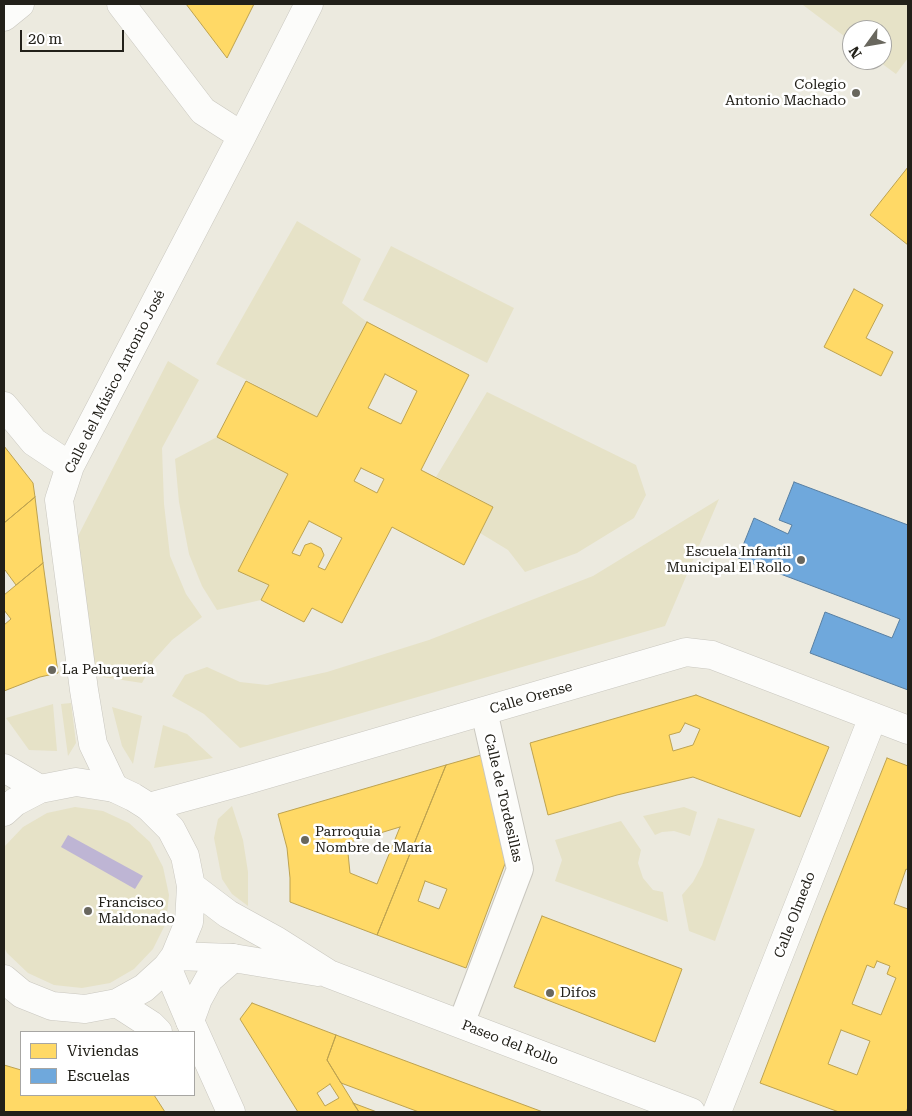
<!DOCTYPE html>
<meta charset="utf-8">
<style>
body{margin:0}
#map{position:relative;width:912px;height:1116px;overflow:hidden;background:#eceadf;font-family:"Roboto Serif",serif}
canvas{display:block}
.frame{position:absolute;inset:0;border:5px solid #222019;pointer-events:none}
.legend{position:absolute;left:20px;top:1031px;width:175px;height:65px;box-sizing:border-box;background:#fff;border:1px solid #a7a6a3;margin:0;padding:6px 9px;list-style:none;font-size:15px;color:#222019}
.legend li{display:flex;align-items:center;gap:10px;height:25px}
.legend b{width:25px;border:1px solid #a7a6a3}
.north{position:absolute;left:842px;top:20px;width:50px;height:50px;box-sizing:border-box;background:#fff;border:1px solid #a7a6a3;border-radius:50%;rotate:238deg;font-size:14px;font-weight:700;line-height:20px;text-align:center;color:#222019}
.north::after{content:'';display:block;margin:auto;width:18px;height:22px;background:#69675e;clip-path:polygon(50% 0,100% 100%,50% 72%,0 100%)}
.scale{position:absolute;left:20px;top:30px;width:104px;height:22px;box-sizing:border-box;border:2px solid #222019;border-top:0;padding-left:6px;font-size:15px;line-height:18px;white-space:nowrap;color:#222019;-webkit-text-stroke:4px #fff;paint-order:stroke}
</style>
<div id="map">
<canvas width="912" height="1116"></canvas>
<div class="frame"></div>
<ul class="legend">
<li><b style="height:14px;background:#ffd966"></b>Viviendas</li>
<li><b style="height:14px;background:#6fa8dc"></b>Escuelas</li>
</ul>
<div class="north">N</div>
<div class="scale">20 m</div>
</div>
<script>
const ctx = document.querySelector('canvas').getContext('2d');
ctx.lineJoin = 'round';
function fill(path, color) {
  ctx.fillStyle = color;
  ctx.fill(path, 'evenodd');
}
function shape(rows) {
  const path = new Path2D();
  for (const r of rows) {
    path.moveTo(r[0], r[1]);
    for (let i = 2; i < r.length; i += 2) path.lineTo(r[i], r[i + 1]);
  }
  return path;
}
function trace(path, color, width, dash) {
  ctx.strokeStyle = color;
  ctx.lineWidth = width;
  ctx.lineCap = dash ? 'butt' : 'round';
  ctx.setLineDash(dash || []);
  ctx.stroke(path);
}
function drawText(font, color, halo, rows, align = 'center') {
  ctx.font = font + ' "Roboto Serif",serif';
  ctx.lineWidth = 5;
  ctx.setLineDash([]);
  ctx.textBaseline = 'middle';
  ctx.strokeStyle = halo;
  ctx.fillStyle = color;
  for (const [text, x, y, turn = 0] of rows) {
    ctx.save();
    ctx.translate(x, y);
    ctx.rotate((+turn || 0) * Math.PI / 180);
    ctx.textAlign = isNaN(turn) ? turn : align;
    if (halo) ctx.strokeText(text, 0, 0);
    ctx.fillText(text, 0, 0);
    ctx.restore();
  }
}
const green = shape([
 [804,4,908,4,908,58,896,74,877,60,882,60,882,30,852,30,852,42,803,5],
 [297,221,361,259,342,303,367,322,317,417,216,364],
 [391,246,514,308,487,363,363,300],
 [168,361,199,380,162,448,164,504,170,556,186,594,202,617,172,640,154,660,142,683,96,676,78,536],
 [487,392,636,465,646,495,634,518,577,553,525,572,508,550,480,533,493,507,436,477],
 [217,437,288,474,238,570,269,585,261,600,217,610,202,586,189,554,179,502,175,459],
 [719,499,665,626,240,748,204,714,172,696,185,675,207,667,240,682,267,685,327,672,429,640,593,576],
 [71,703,76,743,68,756,61,704],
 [53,704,57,751,29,750,6,718],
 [112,707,142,716,133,764,122,746],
 [163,725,187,734,213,758,154,768],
 [232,806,243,840,248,872,248,906,232,894,222,879,214,838,218,819],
 [75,807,103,811,129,823,150,842,163,867,169,895,166,923,153,949,134,969,110,983,82,988,54,985,28,973,7,953,4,947,4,847,23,827,47,813],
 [684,807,697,812,690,836,674,831,662,832,655,835,643,816],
 [718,818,755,829,715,941,689,931,682,895,693,882,702,865],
 [621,821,641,850,638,863,643,878,653,890,663,892,668,922,555,881,562,860,555,840]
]);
const water = shape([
 [68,835,143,876,135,889,61,847]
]);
const homes = shape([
 [186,4,254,4,227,58,186,4],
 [908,167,908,245,870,215,908,167],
 [854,289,883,305,866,338,893,352,881,376,824,347,854,289],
 [367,322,469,375,421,470,493,507,464,565,392,527,342,623,312,608,304,622,261,600,269,585,238,571,288,474,217,437,246,381,317,417,367,322],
 [385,374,417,391,401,424,368,408,385,374],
 [361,468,384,479,377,493,354,481,361,468],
 [309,521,342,538,325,570,318,567,324,555,321,548,311,543,305,545,300,556,292,553,309,521],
 [4,446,33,483,35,497,4,523,4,446],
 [35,497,43,563,16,585,5,570,4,571,4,523,35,497],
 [43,563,58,673,40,677,4,691,4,625,11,619,4,610,4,595,43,563],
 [696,695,829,747,800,817,693,777,617,795,548,815,530,743,696,695],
 [685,723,700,729,693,745,673,751,669,735,680,732,685,723],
 [481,755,509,853,466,968,377,935,446,765,481,755],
 [425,881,447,889,439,909,418,901,425,881],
 [887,758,908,766,908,870,906,869,894,904,908,909,908,1107,906,1112,839,1112,760,1083,823,918,887,758],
 [877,961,890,966,887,974,896,978,881,1015,852,1004,867,965,874,968,877,961],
 [841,1030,870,1041,857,1075,828,1064,841,1030],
 [446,765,377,935,290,902,290,878,287,848,278,814,446,765],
 [400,827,377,884,350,873,347,843,400,827],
 [542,916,682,969,655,1042,514,987,542,916],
 [252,1003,336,1035,327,1060,359,1112,298,1112,240,1019,252,1003],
 [330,1084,339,1098,325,1106,317,1093,330,1084],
 [336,1035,446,1076,543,1112,419,1112,341,1083,327,1060,336,1035],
 [4,1065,21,1070,21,1095,154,1095,165,1112,4,1112,4,1065],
 [353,1103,377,1112,359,1112,353,1103]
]);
const schools = shape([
 [794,482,908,525,908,690,810,653,825,612,892,638,900,619,738,558,754,518,788,534,792,525,779,520,794,482]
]);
const pedestrian = shape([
 [461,1024,520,869,484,711]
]);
const minor = shape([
 [121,4,203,111,242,136],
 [4,17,20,4],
 [4,406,34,442,70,466],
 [114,788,93,744,84,690,59,500,70,466,242,136,309,4],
 [149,807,244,781,686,652,712,655,908,730],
 [190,1021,198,999,209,979,233,958],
 [717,1112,873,717]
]);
const primary = shape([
 [4,768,40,789],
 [4,812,15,802,40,789,76,782,114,788,133,797,149,807,171,829,185,856,191,886,189,922,175,956,167,967,144,988,117,1003,85,1009,52,1006,22,994,4,979],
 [191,886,228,914,277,941,329,974,691,1112],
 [175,956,233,958,318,972],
 [167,967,190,1021,231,1112],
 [117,1003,151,1025,158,1032]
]);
const markers = [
 [856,93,5,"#69675e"],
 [801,560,5,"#69675e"],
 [52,670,5,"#69675e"],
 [305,840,5,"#69675e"],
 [88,911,5,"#69675e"],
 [550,993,5,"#69675e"]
];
const poiNames = [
 ["Colegio",846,85,"right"],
 ["Antonio Machado",846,101,"right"],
 ["Escuela Infantil",791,552,"right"],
 ["Municipal El Rollo",791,568,"right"],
 ["La Peluquería",62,670],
 ["Parroquia",315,832],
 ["Nombre de María",315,848],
 ["Francisco",98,903],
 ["Maldonado",98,919],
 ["Difos",560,993]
];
const streetNames = [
 ["Calle del Músico Antonio José",115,382,-63],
 ["Calle Orense",531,698,-16],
 ["Calle de Tordesillas",503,798,77],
 ["Calle Olmedo",795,915,-69],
 ["Paseo del Rollo",510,1043,21]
];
fill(green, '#e6e2c7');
fill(water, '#beb5d4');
fill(homes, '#ffd966');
trace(homes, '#bda24f', 1);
fill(schools, '#6fa8dc');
trace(schools, '#587fa2', 1);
trace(pedestrian, '#c9c7bf', 28);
trace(minor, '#c9c7bf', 29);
trace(primary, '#c9c7bf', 29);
trace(pedestrian, '#fcfcfa', 26);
trace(minor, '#fcfcfa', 28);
trace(primary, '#fcfcfa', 28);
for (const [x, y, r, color] of markers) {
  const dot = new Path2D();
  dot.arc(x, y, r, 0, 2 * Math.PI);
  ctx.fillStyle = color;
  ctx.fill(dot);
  trace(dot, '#fff', 2);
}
drawText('14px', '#222019', '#fff', poiNames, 'left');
drawText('14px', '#222019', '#fff', streetNames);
</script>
